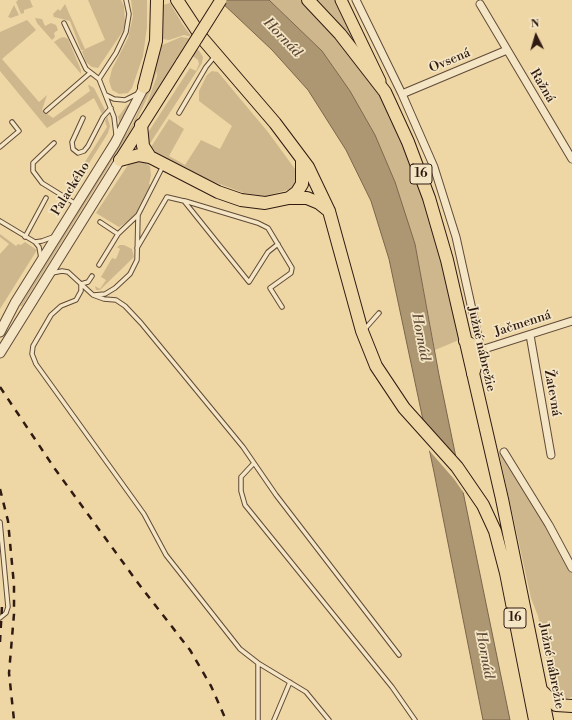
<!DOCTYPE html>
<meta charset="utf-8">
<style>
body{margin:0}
#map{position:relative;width:572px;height:720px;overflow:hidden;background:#eed7a5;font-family:"Libre Bodoni",serif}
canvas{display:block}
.north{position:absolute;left:516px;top:16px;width:40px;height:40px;-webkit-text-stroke:3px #f4e5c4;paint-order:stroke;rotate:355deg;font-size:11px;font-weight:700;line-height:16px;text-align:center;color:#301b13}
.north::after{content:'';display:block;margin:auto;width:14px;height:18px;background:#301b13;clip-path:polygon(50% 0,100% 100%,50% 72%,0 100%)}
</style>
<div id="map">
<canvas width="572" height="720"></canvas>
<div class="north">N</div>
</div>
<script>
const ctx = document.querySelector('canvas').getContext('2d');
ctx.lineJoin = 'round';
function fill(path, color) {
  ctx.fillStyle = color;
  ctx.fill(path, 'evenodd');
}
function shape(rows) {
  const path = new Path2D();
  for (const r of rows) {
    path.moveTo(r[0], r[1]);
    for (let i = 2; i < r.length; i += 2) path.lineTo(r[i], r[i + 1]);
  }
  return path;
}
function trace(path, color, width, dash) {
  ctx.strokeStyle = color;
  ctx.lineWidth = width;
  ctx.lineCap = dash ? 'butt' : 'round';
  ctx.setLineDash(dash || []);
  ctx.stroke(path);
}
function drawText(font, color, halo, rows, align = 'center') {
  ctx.font = font + ' "Libre Bodoni",serif';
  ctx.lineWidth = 3.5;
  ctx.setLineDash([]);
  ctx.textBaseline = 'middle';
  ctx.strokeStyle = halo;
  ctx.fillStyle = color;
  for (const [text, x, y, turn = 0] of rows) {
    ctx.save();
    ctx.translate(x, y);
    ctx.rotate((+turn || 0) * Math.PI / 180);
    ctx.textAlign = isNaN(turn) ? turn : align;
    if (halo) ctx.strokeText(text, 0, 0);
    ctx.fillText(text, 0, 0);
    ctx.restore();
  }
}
const green = shape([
 [18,0,30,0,33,7,24,10,24,13,21,14,16,2],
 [88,0,121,0,124,6,125,23,123,31,98,68,92,67,86,62,82,51,85,50,81,50,70,21,54,17,53,14,58,9,60,11,65,4,85,49,105,40],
 [131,0,147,0,147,27,143,56,132,88,128,93,119,94,112,90,109,81,112,69,128,38,133,16],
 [269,0,303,0,327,24,376,89,389,113,418,180,438,246,459,340,435,350,415,244,395,182,375,135,350,91,322,51],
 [314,0,336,0,359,50],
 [170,3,183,25,192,37,184,35,169,40,162,39,163,5],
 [14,5,19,15,11,18,8,17],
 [35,18,42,19,45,26,51,23,56,25,58,30,54,33,55,37,52,40,37,23],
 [27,20,36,30,2,59,39,102,47,95,42,110,53,118,90,91,88,85,89,85,94,88,105,110,102,114,94,98,47,128,0,71,0,32],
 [64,37,68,39,81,70,81,74,54,42,60,38],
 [181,37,188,38,200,52,203,57,202,63,149,145,147,135,149,131,190,68,196,71,199,64,198,60,183,49,143,114,157,76,157,71,150,92,134,125,22,306,20,306,133,123,151,83,160,46],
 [212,71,218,72,232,89,268,132,295,169,297,182,291,189,266,196,244,193,214,182,153,151,151,147,169,119,184,129,169,156,185,165,201,140,220,149,232,126,199,101,199,91,207,75],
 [131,104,120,125,118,117,127,105],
 [107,116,110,126,108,133,86,168,83,165,107,127,105,121],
 [135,160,145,162,150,166,151,175,149,184,153,186,138,215,119,227,96,213,128,165],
 [0,234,16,246,18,244,21,245,25,242,37,250,0,309,0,254,9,244,0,237],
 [124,245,132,249,134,257,100,290,96,290,95,286,100,289,106,280,101,277,112,258,116,259,120,249,117,247,120,245],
 [504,452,572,568,572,697,562,700,557,701,551,686,538,616,531,598,499,453]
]);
const water = shape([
 [219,0,269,0,322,51,350,91,375,135,395,182,415,244,439,375,510,720,483,720,434,472,389,259,371,201,346,150,308,90,272,50,219,0]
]);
const pier = shape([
 [420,417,460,461,468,499,454,479,427,448]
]);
const service = shape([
 [64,23,86,69,99,79,114,117,116,134],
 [99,79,116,53,126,32,129,14,126,0],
 [106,95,114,99,125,100,137,94],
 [46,111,90,73],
 [179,113,206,67,215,56],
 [83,118,72,142,73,149,78,153,84,151,88,146,103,117,111,108],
 [54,143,33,163,33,171,42,183,76,204],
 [0,147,19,131,12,122],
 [185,201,258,223,268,228,292,268,291,273,270,288,282,307],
 [0,221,35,242,39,247,41,258],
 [100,222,118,234],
 [25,237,46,198],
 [35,242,42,241,53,237],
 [137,248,167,197,184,201,249,282,268,252,278,244],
 [99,265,118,234,138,215,163,166],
 [52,273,62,271,68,272,93,295,104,299,116,300,125,306,141,323,243,447,276,495,399,655],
 [81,284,81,291,76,300,61,306,51,315,33,346,32,354,36,364,144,514,166,555,240,649,258,663,306,692,329,720],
 [81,284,88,282,92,276],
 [94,295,105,294,115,288,130,274,137,260,138,215],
 [364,330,379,313],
 [254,463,241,477,241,491,245,505,392,687,415,720],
 [0,522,8,607,6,613,0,618],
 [258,720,258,663],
 [274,720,290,682]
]);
const minor = shape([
 [356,0,402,94,434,167,456,237,481,350,572,321],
 [480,4,572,159],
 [402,94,507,50],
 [530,335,551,455],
 [504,452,549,525,572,568]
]);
const tertiary = shape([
 [0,332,15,303,115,143,144,87],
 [0,353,120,160]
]);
const primary = shape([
 [341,0,380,81],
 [120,160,182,62]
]);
const trunk = shape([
 [177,0,202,38,275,123,308,167,329,211,362,331,376,366,404,408,457,467,483,505,495,531,506,573,535,720],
 [308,0,340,34,385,92,408,142,429,198,447,260,502,499,547,720],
 [144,87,156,41,157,0],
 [141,125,143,146,150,157],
 [120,160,139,155,150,157,218,192,241,200,265,203,289,198,307,198,319,203,329,211],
 [289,198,297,192,302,184,302,161],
 [465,341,481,350,478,357,473,374],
 [542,691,556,705,572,706]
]);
const rail = shape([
 [0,387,55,469,138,583,190,650,211,686,226,720],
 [0,489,8,521,14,585,14,614,9,673,14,720],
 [0,642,2,606]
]);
const primaryBridge = shape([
 [182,62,221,0]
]);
const shields = [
 [421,174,22],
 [515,618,22]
];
const shieldNames = [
 ["16",421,174],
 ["16",515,618]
];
const streetNames = [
 ["Ovsená",450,61,-23],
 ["Ražná",542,86,59],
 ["Palackého",71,189,-58],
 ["Jačmenná",523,324,-18],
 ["Južné nábrežie",481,349,77],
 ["Žatevná",552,393,80],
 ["Južné nábrežie",551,666,79]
];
const waterNames = [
 ["Hornád",282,38,46],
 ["Hornád",420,337,79],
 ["Hornád",484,655,79]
];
fill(green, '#ceb78c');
fill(water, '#ad9773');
trace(water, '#7b654d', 1);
fill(pier, '#eed7a5');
trace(service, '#604a38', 5.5);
trace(minor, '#604a38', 9);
trace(tertiary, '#604a38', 11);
trace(primary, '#301b13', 13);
trace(trunk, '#301b13', 14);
trace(service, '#f4e5c4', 3.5);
trace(minor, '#f4e5c4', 7);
trace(tertiary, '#f4e5c4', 9);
trace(primary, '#eed7a5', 11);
trace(trunk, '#eed7a5', 12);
trace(rail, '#301b13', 2.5, [7, 7]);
trace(primaryBridge, '#301b13', 13, []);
trace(primaryBridge, '#eed7a5', 11);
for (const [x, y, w] of shields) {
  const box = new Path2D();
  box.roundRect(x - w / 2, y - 10, w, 20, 3);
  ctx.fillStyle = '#f4e5c4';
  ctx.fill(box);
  trace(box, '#301b13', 1);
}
drawText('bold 12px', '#301b13', null, shieldNames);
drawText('13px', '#301b13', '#f4e5c4', streetNames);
drawText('italic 14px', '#5c4635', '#f4e5c4', waterNames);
</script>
